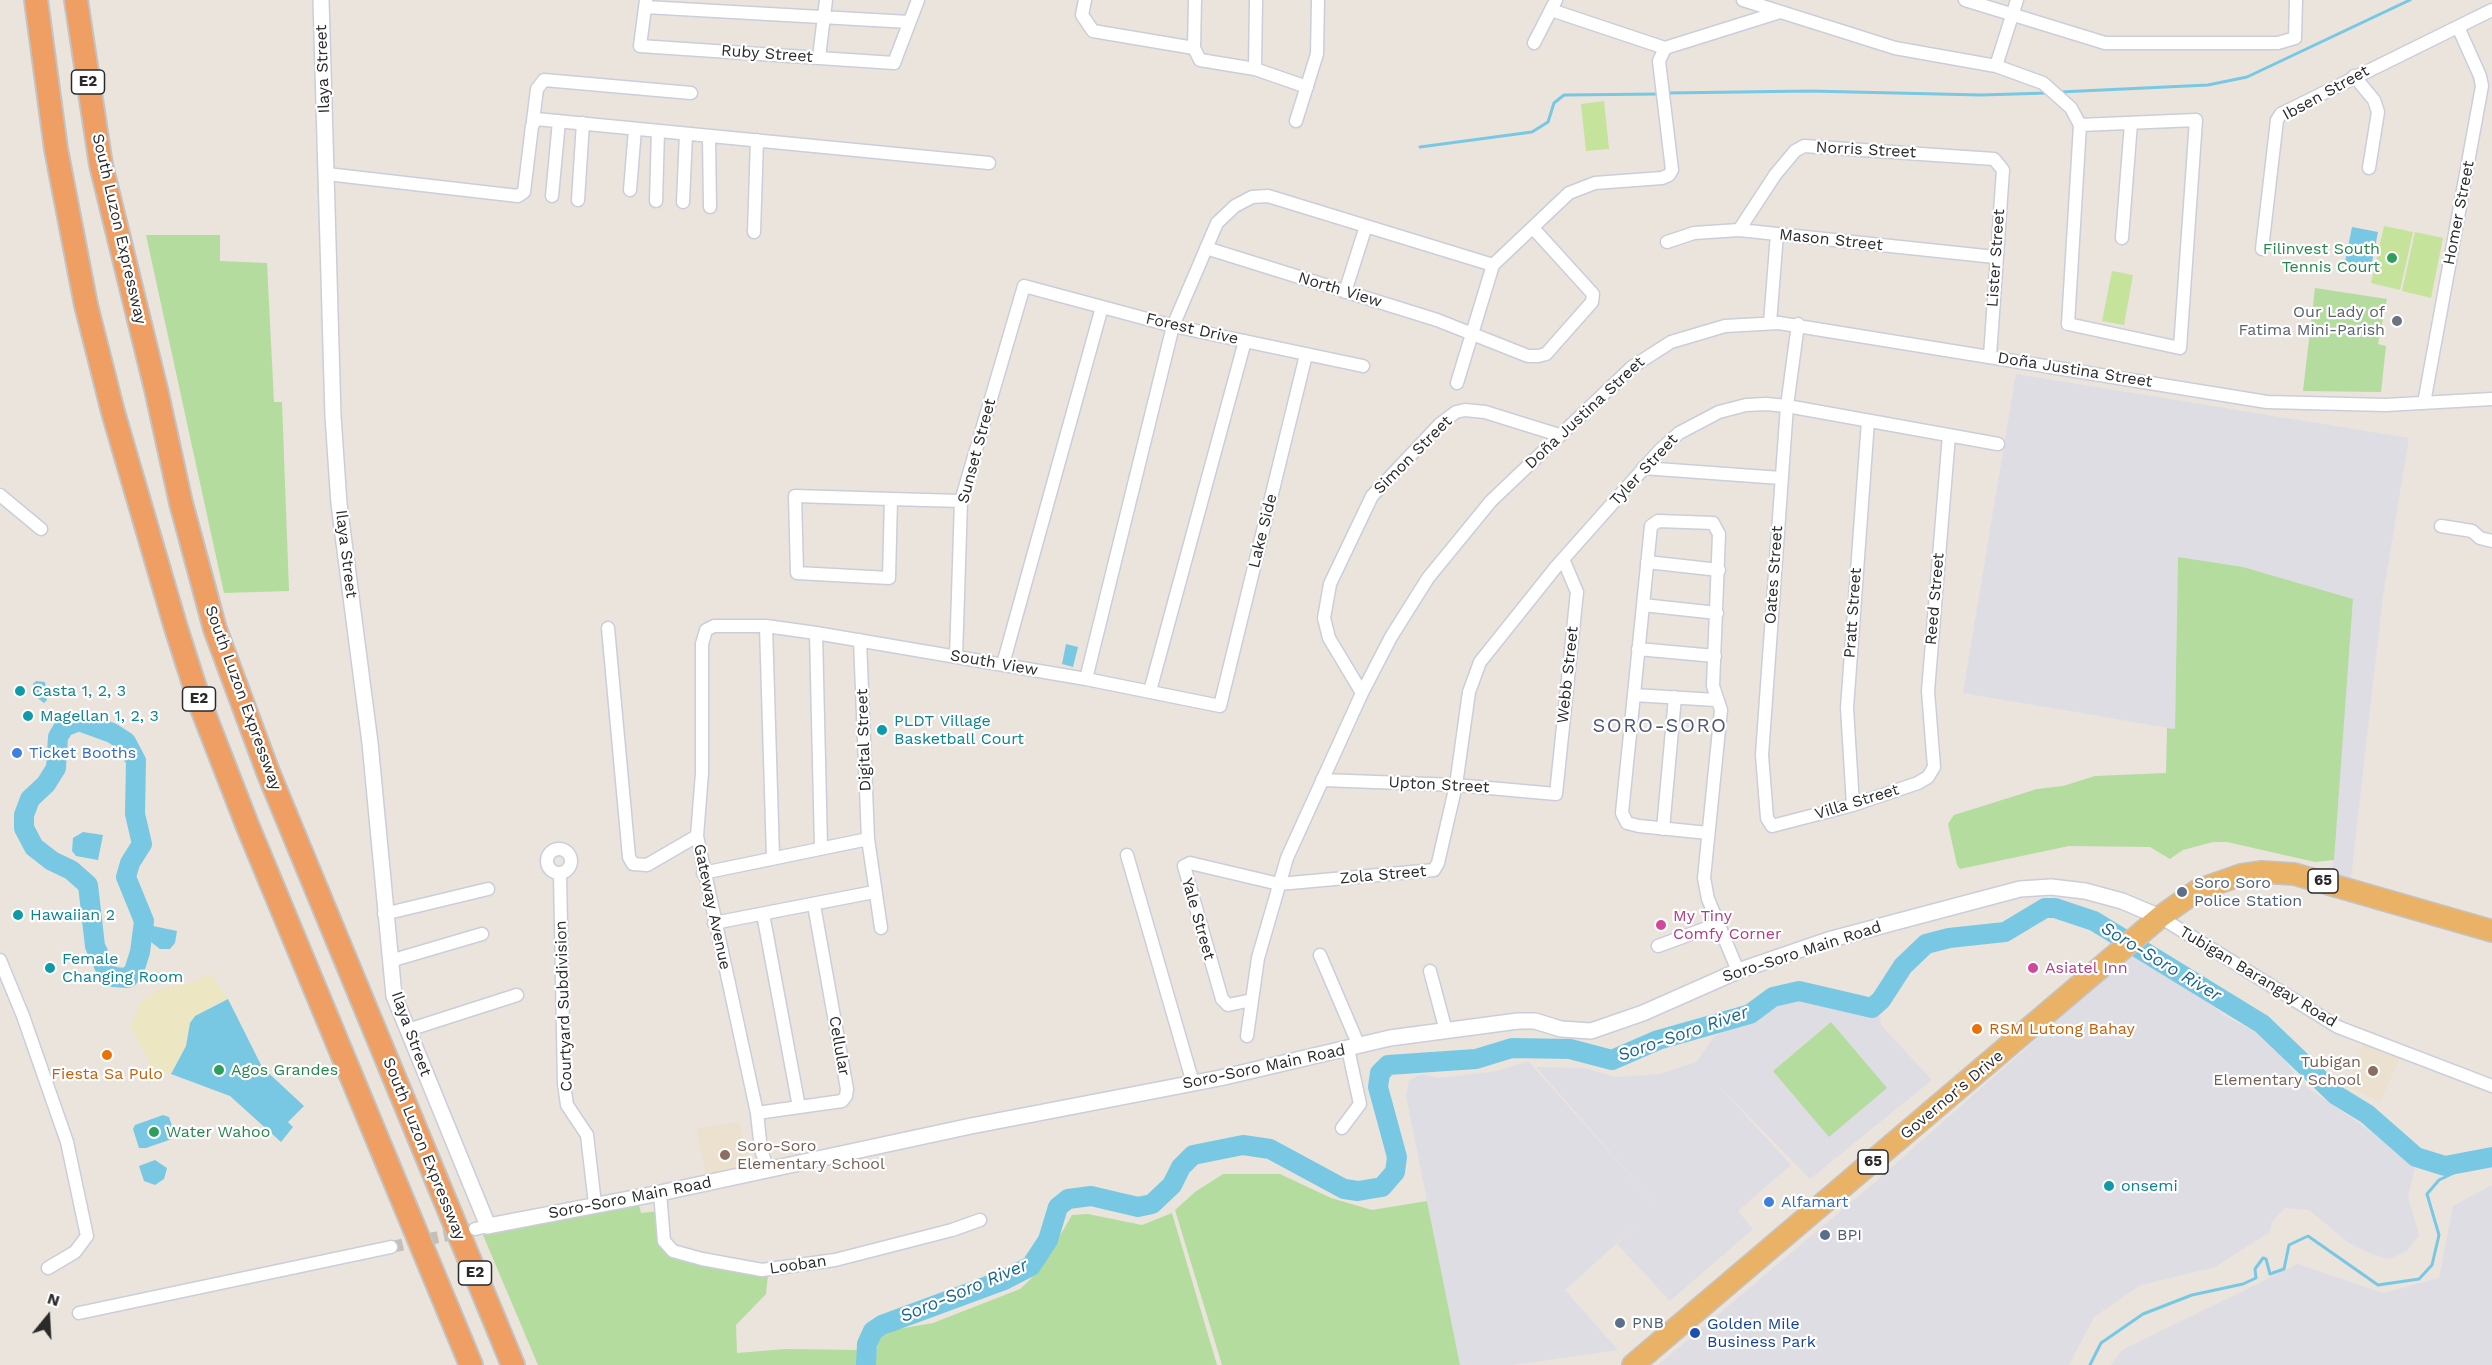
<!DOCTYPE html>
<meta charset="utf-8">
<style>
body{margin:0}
#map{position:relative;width:2492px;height:1365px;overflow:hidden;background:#eae4dd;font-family:"Work Sans",sans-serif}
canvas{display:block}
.north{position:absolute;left:18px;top:1287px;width:60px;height:60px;-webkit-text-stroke:4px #fff;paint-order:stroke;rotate:18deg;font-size:16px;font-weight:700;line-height:24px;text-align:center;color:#2a2a2a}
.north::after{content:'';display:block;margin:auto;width:21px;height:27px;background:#2a2a2a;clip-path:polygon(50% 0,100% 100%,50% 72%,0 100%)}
</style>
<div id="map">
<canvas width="2492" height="1365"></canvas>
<div class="north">N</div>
</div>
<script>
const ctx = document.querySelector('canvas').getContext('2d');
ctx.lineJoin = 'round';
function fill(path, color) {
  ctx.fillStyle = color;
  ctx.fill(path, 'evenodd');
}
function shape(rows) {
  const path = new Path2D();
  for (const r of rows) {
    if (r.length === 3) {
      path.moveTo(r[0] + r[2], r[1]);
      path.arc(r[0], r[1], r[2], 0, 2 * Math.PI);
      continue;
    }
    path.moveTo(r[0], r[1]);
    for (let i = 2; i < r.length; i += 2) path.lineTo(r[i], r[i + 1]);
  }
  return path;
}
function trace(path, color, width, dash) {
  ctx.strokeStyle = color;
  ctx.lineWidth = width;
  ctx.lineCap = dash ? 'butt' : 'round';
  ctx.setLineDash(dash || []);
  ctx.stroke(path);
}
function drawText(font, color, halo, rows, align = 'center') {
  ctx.font = font + ' "Work Sans",sans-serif';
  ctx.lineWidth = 4.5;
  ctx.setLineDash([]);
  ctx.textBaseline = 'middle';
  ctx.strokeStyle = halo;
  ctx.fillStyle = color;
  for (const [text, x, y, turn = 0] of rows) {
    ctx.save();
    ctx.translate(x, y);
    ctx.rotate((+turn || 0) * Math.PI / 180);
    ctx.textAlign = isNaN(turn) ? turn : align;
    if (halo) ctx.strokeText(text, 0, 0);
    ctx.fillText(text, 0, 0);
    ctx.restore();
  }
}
const industrial = shape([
 [2016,374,2409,438,2382,603,2351,879,2332,874,2353,599,2243,567,2178,558,2175,729,1963,693],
 [2130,956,2159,964,2225,1016,2271,1040,2301,1083,2416,1163,2408,1197,2419,1235,2407,1251,2389,1259,2374,1255,2349,1243,2309,1210,2285,1208,2272,1222,2270,1232,2215,1267,2141,1285,2094,1317,2069,1365,1658,1365,1874,1183],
 [1795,998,1833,1000,1880,1016,1881,1025,1932,1080,1810,1179,1716,1083,1791,1165,1738,1211,1753,1229,1670,1301,1617,1244,1637,1225,1565,1290,1618,1350,1513,1365,1460,1365,1406,1096,1409,1080,1422,1074,1439,1078,1497,1071,1528,1061,1658,1207,1536,1067,1585,1068,1615,1077,1660,1074,1696,1062,1714,1037,1727,1029],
 [2492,1185,2492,1365,2111,1365,2122,1350,2298,1264,2383,1293,2439,1278,2453,1206]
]);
const education = shape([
 [2364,1040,2401,1055,2380,1102,2347,1087],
 [739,1122,752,1170,707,1179,696,1128]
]);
const green = shape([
 [146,235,220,235,220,261,267,263,274,402,282,402,289,591,224,593],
 [2315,288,2387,299,2378,344,2386,346,2381,392,2303,391],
 [2178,557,2243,567,2353,599,2334,860,2315,862,2227,842,2213,842,2183,850,2170,859,2150,847,2069,846,1960,869,1957,865,1948,824,1954,815,2037,789,2063,786,2095,776,2166,773,2167,728,2175,729],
 [1831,1022,1887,1088,1829,1137,1773,1071],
 [1223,1174,1280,1174,1331,1198,1372,1210,1427,1201,1460,1365,1222,1365,1175,1210,1195,1192],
 [638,1200,641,1213,659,1211,663,1243,768,1275,766,1294,736,1325,737,1353,786,1349,859,1350,859,1365,538,1365,483,1235],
 [1172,1213,1217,1365,874,1365,879,1338,898,1329,933,1323,1020,1289,1040,1270,1072,1215,1088,1214,1142,1225]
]);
const sand = shape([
 [210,973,228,999,212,1005,187,1034,186,1046,171,1074,152,1068,131,1027,140,1003,156,990,197,981]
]);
const pitch = shape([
 [1604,101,1609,149,1586,151,1581,104],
 [2384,226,2413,232,2400,290,2371,283],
 [2415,232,2443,238,2431,298,2402,291],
 [2112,271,2133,275,2124,325,2102,321]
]);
const water = shape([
 [2352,227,2378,232,2370,272,2344,267],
 [1066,644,1078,647,1073,667,1062,664],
 [36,681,45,682,47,700,44,703,35,696,33,684],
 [83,832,103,835,98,860,76,856,72,851,73,838],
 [153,926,177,931,175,943,170,949,160,949,151,942],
 [228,999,262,1067,304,1106,288,1122,293,1127,281,1142,230,1096,171,1074,186,1046,190,1023,195,1016],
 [163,1115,169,1117,175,1135,172,1139,146,1148,139,1148,133,1129,135,1125],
 [155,1160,167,1168,164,1179,155,1185,144,1181,139,1166]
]);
const stream = shape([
 [2060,92,2208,85,2247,77,2410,0],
 [1667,93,1810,91,1981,95,2048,93],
 [1420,147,1532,132,1548,122,1554,103,1564,95,1661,94],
 [2090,1365,2101,1343,2143,1314,2192,1295,2243,1284,2256,1278,2255,1269,2263,1258,2266,1259,2270,1274,2284,1269,2289,1245,2308,1236,2378,1285,2419,1279,2432,1265,2439,1235,2427,1194,2439,1180,2479,1161]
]);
const river = shape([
 [79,721,112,733,126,742,136,761,135,814,142,844,130,863,126,877,144,921,140,952,134,971,128,978,113,977,107,972,95,946,88,885,71,870,52,861,34,847,24,828,24,815,30,799,46,784,56,768,58,737,64,727,79,721],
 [866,1365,867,1344,873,1331,882,1325,1004,1280,1031,1266,1048,1240,1058,1207,1068,1199,1091,1196,1138,1207,1152,1204,1172,1185,1181,1167,1193,1155,1243,1145,1270,1149,1344,1189,1358,1191,1382,1187,1395,1172,1397,1157,1378,1087,1380,1073,1388,1065,1476,1059,1512,1048,1570,1049,1612,1060,1658,1040,1750,1014,1773,997,1799,991,1872,1008,1881,1000,1903,966,1926,944,1949,938,2005,932,2045,908,2055,908,2094,921,2262,1024,2336,1095,2367,1114,2416,1157,2445,1166,2492,1157]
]);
const minorTunnel = shape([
 [391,1247,462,1232]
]);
const minor = shape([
 [646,0,640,46,894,63,918,0],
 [1085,0,1082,15,1093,31,1194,48],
 [1195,0,1194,48,1200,60,1255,69,1307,87],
 [1743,0,1895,48,1996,66,2043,83,2071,108,2080,125,2068,324,2180,348,2196,120,2080,125],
 [1965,0,2105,43,2278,43,2295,38,2296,0],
 [645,7,909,22],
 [1551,10,1665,48,1780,12],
 [1534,43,1556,0],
 [819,57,826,0],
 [1996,66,2017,0],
 [1255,69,1256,0],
 [2354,76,2374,100,2378,112,2369,168],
 [533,121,537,89,544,80,691,93],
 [1296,121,1317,54,1318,0],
 [709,137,710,207],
 [327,174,518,196,524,192,532,126,536,119,989,163],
 [630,190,635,129],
 [552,196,559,121],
 [578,200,583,123],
 [656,201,658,131],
 [683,202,686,134],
 [1739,230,1775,175,1795,151,1804,146,1994,159,2003,170,1990,356],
 [754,232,757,140],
 [2122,238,2131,123],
 [1667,242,1694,233,1739,230,1995,257],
 [1206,248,1437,320,1528,356,1538,356,1546,354,1592,302,1593,294,1533,228],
 [2262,249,2277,120,2281,114,2492,10],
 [1345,292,1366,226],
 [1770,323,1777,234],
 [1798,324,1787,406,1762,755,1767,818,1772,826,1853,805,1918,783,1928,777,1934,767,1928,691,1949,435],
 [1457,383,1493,265,1569,193,1595,183,1662,178,1669,175,1672,170,1659,61,1665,48],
 [2424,403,2482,86,2480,76,2458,27],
 [1643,468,1781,478],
 [0,495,41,529],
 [891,499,889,578,797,573,795,496,891,499,961,501],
 [2441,526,2472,531,2480,538,2492,541],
 [1647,562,1719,570],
 [1643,605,1717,613],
 [766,626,773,857],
 [608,628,629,857,633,864,647,865,697,836],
 [816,633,821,847],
 [860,640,868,839,881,928],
 [1638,649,1715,656],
 [956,657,961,501,1024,286,1173,326,1363,366],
 [1003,664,1102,307],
 [1086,679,1173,326,1217,223,1235,206,1252,197,1268,196,1493,265],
 [1150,691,1245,341],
 [1362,693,1329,638,1324,618,1330,584,1372,496,1440,424,1456,412,1465,410,1485,412,1559,435],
 [1634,695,1716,700],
 [1322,780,1456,785,1556,794,1577,592,1563,559],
 [1853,805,1847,708,1868,421],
 [1663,829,1675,697],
 [1708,833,1639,826,1627,823,1622,813,1651,526,1658,521,1713,523,1719,534,1713,686,1721,710,1704,878,1708,899,1738,971],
 [559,861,12],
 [1127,855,1193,1083],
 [703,873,868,839],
 [560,874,564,1084,567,1105,587,1135,595,1204],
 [384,914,488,889],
 [763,914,799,1107],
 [2160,917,2338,1027,2492,1086],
 [714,923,874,892],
 [1658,946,1718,924],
 [1320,955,1359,1046],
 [0,960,23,1016,67,1142,87,1236,75,1252,48,1268],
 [390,961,482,934],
 [1430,971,1446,1031],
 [1252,1000,1228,1005,1222,999,1184,866,1190,863,1279,884,1434,870,1438,863,1456,785,1469,692,1480,662,1556,567,1660,450,1679,433,1719,412,1746,405,1766,404,1787,406,1998,444],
 [408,1030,517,995],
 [1247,1036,1258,958,1287,858,1362,693,1391,637,1428,578,1491,501,1632,367,1671,342,1725,326,1779,323,2267,402,2386,405,2492,399],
 [757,1113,842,1101,846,1096,847,1089,814,905],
 [1342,1128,1360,1104,1348,1049],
 [768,1170,761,1150,757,1113,697,836,702,773,702,644,706,630,714,626,766,626,816,633,1086,679,1220,706,1306,355],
 [660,1193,664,1241,673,1251,702,1259,762,1270,835,1260,952,1230,980,1220],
 [475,1229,488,1226],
 [79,1313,391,1247]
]);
const tertiary = shape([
 [321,0,333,416,339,504,370,743,394,996,488,1226,660,1193,971,1126,1220,1078,1390,1038,1518,1021,1535,1021,1561,1029,1591,1031,1643,1013,1738,971,1828,940,2020,889,2051,887,2085,891,2122,901,2160,917]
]);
const trunk = shape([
 [1633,1365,2160,917,2198,890,2241,875,2262,872,2294,874,2492,931]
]);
const motorway = shape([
 [36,0,56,149,86,305,113,412,176,628,201,706,248,827,471,1365],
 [76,0,101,165,156,389,181,503,215,629,268,772,513,1365]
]);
const markers = [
 [2392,258,6,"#2e9e5b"],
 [2397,321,6,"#6b7280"],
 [20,691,6,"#0f9aa8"],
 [28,716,6,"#0f9aa8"],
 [882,730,6,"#0f9aa8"],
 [17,753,6,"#3f7fe0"],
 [2182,892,6,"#5c6f8a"],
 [18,915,6,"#0f9aa8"],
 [1661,925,6,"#d1479c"],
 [50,968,6,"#0f9aa8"],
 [2033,968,6,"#d1479c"],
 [1977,1029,6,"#e8710a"],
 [107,1055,6,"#e8710a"],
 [219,1070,6,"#2e9e5b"],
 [2373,1071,6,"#8d6e63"],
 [154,1132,6,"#2e9e5b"],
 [725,1155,6,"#8d6e63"],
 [2109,1186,6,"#0f9aa8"],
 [1769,1202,6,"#3f7fe0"],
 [1825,1235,6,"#5c6f8a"],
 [1620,1323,6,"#5c6f8a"],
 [1695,1333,6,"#1a4fb4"]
];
const shields = [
 [88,82,33],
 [199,699,33],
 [2323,881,30],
 [1873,1162,30],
 [475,1273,33]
];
const shieldNames = [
 ["E2",88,82],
 ["E2",199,699],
 ["65",2323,881],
 ["65",1873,1162],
 ["E2",475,1273]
];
const streetNames = [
 ["Ruby Street",767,54,4],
 ["Ilaya Street",323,69,-92],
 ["Ibsen Street",2326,93,-29],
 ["Norris Street",1866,150,3],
 ["Homer Street",2459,213,-79],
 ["South Luzon Expressway",119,229,77],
 ["Mason Street",1831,240,6],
 ["Lister Street",1996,258,-86],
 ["North View",1340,290,17],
 ["Forest Drive",1192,329,13],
 ["Doña Justina Street",2075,370,9],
 ["Doña Justina Street",1585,413,-43],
 ["Sunset Street",977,451,-75],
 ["Simon Street",1413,455,-45],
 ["Tyler Street",1644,470,-47],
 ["Lake Side",1263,531,-76],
 ["Ilaya Street",346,554,83],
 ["Oates Street",1774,575,-86],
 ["Reed Street",1935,599,-85],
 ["Pratt Street",1853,613,-86],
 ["South View",994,663,10],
 ["Webb Street",1568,675,-84],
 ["South Luzon Expressway",243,698,70],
 ["Digital Street",864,740,-92],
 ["Upton Street",1439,785,3],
 ["Villa Street",1857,802,-17],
 ["Zola Street",1383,875,-5],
 ["Gateway Avenue",712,907,78],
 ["Yale Street",1198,919,74],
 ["Soro-Soro Main Road",1802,952,-18],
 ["Tubigan Barangay Road",2258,977,31],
 ["Courtyard Subdivision",564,1006,-92],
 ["Ilaya Street",411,1034,70],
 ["Cellular",839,1046,80],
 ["Soro-Soro Main Road",1264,1067,-12],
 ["Governor's Drive",1952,1095,-40],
 ["South Luzon Expressway",424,1149,68],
 ["Soro-Soro Main Road",630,1198,-11],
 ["Looban",798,1265,-8]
];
const leisureNames = [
 ["Filinvest South",2380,249,"right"],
 ["Tennis Court",2380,267,"right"],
 ["Agos Grandes",231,1070],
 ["Water Wahoo",166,1132]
];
const worshipNames = [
 ["Our Lady of",2385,312],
 ["Fatima Mini-Parish",2385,330]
];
const cultureNames = [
 ["Casta 1, 2, 3",32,691],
 ["Magellan 1, 2, 3",40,716],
 ["PLDT Village",894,721],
 ["Basketball Court",894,739],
 ["Hawaiian 2",30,915],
 ["Female",62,959],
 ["Changing Room",62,977],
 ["onsemi",2121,1186]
];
const shopNames = [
 ["Ticket Booths",29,753],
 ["Alfamart",1781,1202]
];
const serviceNames = [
 ["Soro Soro",2194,883],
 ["Police Station",2194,901],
 ["BPI",1837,1235],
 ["PNB",1632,1323]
];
const hotelNames = [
 ["My Tiny",1673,916],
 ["Comfy Corner",1673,934],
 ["Asiatel Inn",2045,968]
];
const foodNames = [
 ["RSM Lutong Bahay",1989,1029],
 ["Fiesta Sa Pulo",107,1074,"center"]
];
const educationNames = [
 ["Tubigan",2361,1062],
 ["Elementary School",2361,1080],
 ["Soro-Soro",737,1146,"left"],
 ["Elementary School",737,1164,"left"]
];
const transitNames = [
 ["Golden Mile",1707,1324],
 ["Business Park",1707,1342]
];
const waterNames = [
 ["Soro-Soro River",2161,962,31],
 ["Soro-Soro River",1683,1034,-19],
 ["Soro-Soro River",964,1291,-23]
];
const quarterNames = [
 ["SORO-SORO",1660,726]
];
fill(industrial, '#dfdde4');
fill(education, '#ebe1ce');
fill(green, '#b4dc9e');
fill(sand, '#ede6c3');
fill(pitch, '#c5e39b');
fill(water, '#79c8e3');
trace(stream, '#79c8e3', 3);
trace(river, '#79c8e3', 20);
trace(minorTunnel, '#c4bfb9', 12, [12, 6]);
trace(minor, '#cbceda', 15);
trace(tertiary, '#cbceda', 18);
trace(trunk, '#c3c3c3', 24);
trace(motorway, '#c3c3c3', 26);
trace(minor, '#fff', 12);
trace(tertiary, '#fff', 15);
trace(trunk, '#eab266', 21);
trace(motorway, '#ef9f63', 22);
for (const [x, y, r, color] of markers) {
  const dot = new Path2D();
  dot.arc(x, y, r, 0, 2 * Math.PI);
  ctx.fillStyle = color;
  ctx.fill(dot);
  trace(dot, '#fff', 2);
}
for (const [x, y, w] of shields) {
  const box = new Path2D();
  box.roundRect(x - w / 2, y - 12, w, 24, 4.5);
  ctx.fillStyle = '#fff';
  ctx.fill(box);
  trace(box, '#2a2a2a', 1.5);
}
drawText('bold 15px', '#2a2a2a', null, shieldNames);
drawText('16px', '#2a2a2a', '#fff', streetNames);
drawText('16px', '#27864d', '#fff', leisureNames, 'left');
drawText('16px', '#5b616d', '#fff', worshipNames, 'right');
drawText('16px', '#0d838f', '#fff', cultureNames, 'left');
drawText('16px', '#366cbe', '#fff', shopNames, 'left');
drawText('16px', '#4e5e75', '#fff', serviceNames, 'left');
drawText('16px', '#b23c85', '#fff', hotelNames, 'left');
drawText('16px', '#c56008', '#fff', foodNames, 'left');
drawText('16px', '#785e54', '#fff', educationNames, 'right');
drawText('16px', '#164399', '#fff', transitNames, 'left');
drawText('italic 18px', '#19678e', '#fff', waterNames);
ctx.letterSpacing = '1.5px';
drawText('20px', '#4e5676', '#fff', quarterNames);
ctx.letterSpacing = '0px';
</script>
